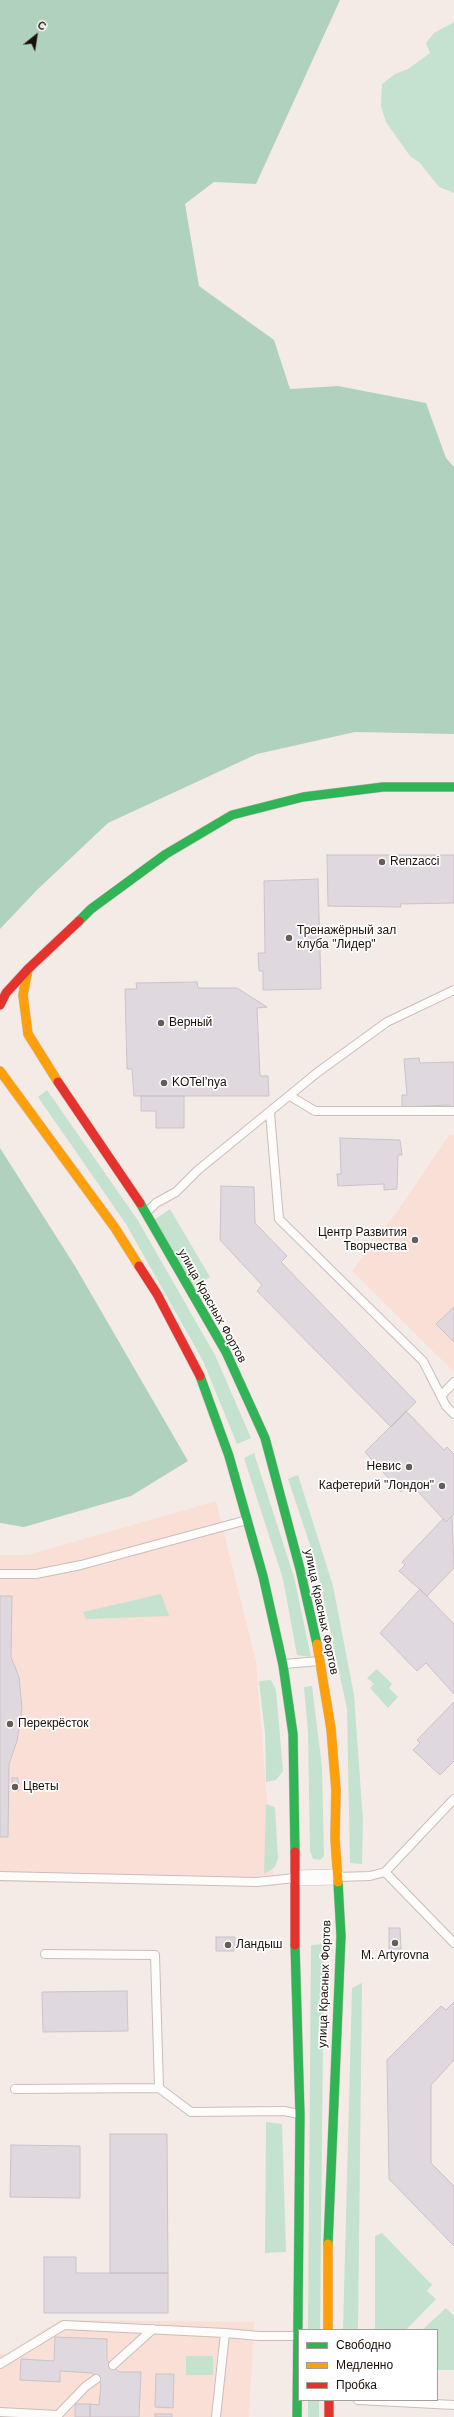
<!DOCTYPE html>
<meta charset="utf-8">
<style>
body{margin:0}
#map{position:relative;width:454px;height:2417px;overflow:hidden;background:#f4ebe7;font-family:Helvetica,sans-serif}
canvas{display:block}
.legend{position:absolute;left:298px;top:2329px;width:140px;height:72px;box-sizing:border-box;background:#fff;border:1px solid #a49f9d;margin:0;padding:5px 7px;list-style:none;font-size:12px;color:#1c0f09}
.legend li{display:flex;align-items:center;gap:8px;height:20px}
.legend b{width:20px;border:1px solid #a49f9d}
.north{position:absolute;left:16px;top:16px;width:40px;height:40px;-webkit-text-stroke:3px #fff;paint-order:stroke;rotate:30deg;font-size:11px;font-weight:700;line-height:16px;text-align:center;color:#1c0f09}
.north::after{content:'';display:block;margin:auto;width:14px;height:18px;background:#1c0f09;clip-path:polygon(50% 0,100% 100%,50% 72%,0 100%)}
</style>
<div id="map">
<canvas width="454" height="2417"></canvas>
<ul class="legend">
<li><b style="height:5px;background:#30b455"></b>Свободно</li>
<li><b style="height:5px;background:#ff9f0a"></b>Медленно</li>
<li><b style="height:5px;background:#e5322d"></b>Пробка</li>
</ul>
<div class="north">С</div>
</div>
<script>
const ctx = document.querySelector('canvas').getContext('2d');
ctx.lineJoin = 'round';
function fill(path, color) {
  ctx.fillStyle = color;
  ctx.fill(path, 'evenodd');
}
function shape(rows) {
  const path = new Path2D();
  for (const r of rows) {
    path.moveTo(r[0], r[1]);
    for (let i = 2; i < r.length; i += 2) path.lineTo(r[i], r[i + 1]);
  }
  return path;
}
function trace(path, color, width, dash) {
  ctx.strokeStyle = color;
  ctx.lineWidth = width;
  ctx.lineCap = dash ? 'butt' : 'round';
  ctx.setLineDash(dash || []);
  ctx.stroke(path);
}
function drawText(font, color, halo, rows, align = 'center') {
  ctx.font = font + ' Helvetica,sans-serif';
  ctx.lineWidth = 3.5;
  ctx.setLineDash([]);
  ctx.textBaseline = 'middle';
  ctx.strokeStyle = halo;
  ctx.fillStyle = color;
  for (const [text, x, y, turn = 0] of rows) {
    ctx.save();
    ctx.translate(x, y);
    ctx.rotate((+turn || 0) * Math.PI / 180);
    ctx.textAlign = isNaN(turn) ? turn : align;
    if (halo) ctx.strokeText(text, 0, 0);
    ctx.fillText(text, 0, 0);
    ctx.restore();
  }
}
const built = shape([
 [449,1135,454,1135,454,1372,352,1271,399,1209],
 [216,1501,256,1661,274,1886,0,1882,0,1555,28,1555],
 [60,2320,254,2322,249,2417,0,2417,0,2354,6,2354]
]);
const green = shape([
 [454,22,454,193,439,187,420,163,410,156,386,122,381,106,382,84,395,74,408,69,430,53,426,43,434,33],
 [47,1090,137,1219,215,1355,251,1438,237,1444,203,1361,126,1224,38,1097],
 [170,1209,210,1277,193,1287,154,1220],
 [254,1453,294,1577,311,1657,297,1655,283,1579,244,1458],
 [298,1475,333,1586,354,1695,363,1821,362,1864,350,1863,347,1709,316,1563,288,1479],
 [161,1594,169,1616,86,1619,83,1612],
 [377,1669,392,1684,389,1688,398,1697,388,1708,370,1688,374,1684,367,1678],
 [271,1680,276,1690,283,1771,276,1780,266,1782,265,1733,259,1681],
 [312,1686,322,1767,324,1856,320,1860,313,1859,310,1851,308,1732,304,1687],
 [266,1804,275,1807,278,1858,275,1867,264,1874],
 [324,1944,320,2330,308,2330,311,1945],
 [362,1983,358,2330,343,2330,352,1988],
 [266,2122,282,2124,286,2252,265,2253],
 [382,2233,432,2285,427,2291,436,2299,406,2330,375,2330,375,2236],
 [446,2308,454,2316,454,2370,437,2370,437,2330,422,2330],
 [186,2356,213,2356,213,2375,186,2375],
 [308,2400,319,2400,319,2417,308,2417]
]);
const forest = shape([
 [0,0,340,0,256,184,214,182,185,204,199,286,274,340,290,389,338,386,426,403,446,458,454,467,454,734,355,732,257,754,108,823,37,890,0,929],
 [0,1148,75,1266,188,1461,131,1496,24,1527,0,1523]
]);
const building = shape([
 [327,855,454,855,454,903,400,904,401,907,328,906,327,855],
 [318,879,321,989,263,990,263,971,259,971,258,953,265,953,264,881,318,879],
 [197,982,198,988,237,988,267,1007,257,1008,260,1076,268,1076,269,1096,134,1096,132,1069,127,1069,125,989,137,989,136,983,197,982],
 [419,1058,420,1063,454,1062,454,1108,451,1109,450,1105,402,1107,402,1095,407,1095,404,1059,419,1058],
 [141,1096,184,1096,184,1128,156,1128,156,1111,141,1111,141,1096],
 [340,1138,400,1140,402,1155,398,1155,397,1189,384,1190,384,1184,338,1186,337,1174,341,1174,340,1138],
 [221,1186,254,1187,255,1223,287,1256,281,1262,416,1402,391,1427,257,1291,262,1285,220,1240,221,1186],
 [454,1307,454,1342,436,1324,454,1307],
 [406,1411,444,1450,447,1447,454,1454,454,1514,446,1522,411,1484,401,1492,365,1452,406,1411],
 [452,1516,454,1568,427,1596,399,1571,405,1565,402,1562,443,1519,446,1522,452,1516],
 [420,1589,454,1624,454,1694,426,1663,417,1671,380,1633,420,1589],
 [0,1596,12,1596,11,1657,19,1677,22,1708,17,1741,9,1764,8,1837,0,1837,0,1596],
 [454,1702,454,1761,440,1775,413,1750,420,1743,417,1740,454,1702],
 [12,1778,18,1778,19,1791,13,1790,12,1778],
 [389,1928,400,1928,401,1949,389,1949,389,1928],
 [216,1937,235,1937,234,1951,216,1951,216,1937],
 [127,1991,128,2031,43,2032,42,1992,127,1991],
 [454,2002,454,2060,431,2085,431,2163,454,2186,454,2246,389,2179,387,2060,441,2006,446,2010,454,2002],
 [110,2134,167,2134,168,2273,110,2273,110,2134],
 [11,2145,80,2146,80,2198,10,2197,11,2145],
 [44,2257,76,2257,76,2273,168,2273,168,2313,44,2313,44,2257],
 [55,2337,107,2339,107,2360,119,2372,141,2372,139,2417,90,2417,90,2404,99,2405,101,2384,92,2373,60,2371,60,2382,20,2380,21,2359,54,2361,55,2337],
 [156,2374,174,2374,173,2408,155,2407,156,2374],
 [75,2404,90,2404,90,2417,75,2417,75,2404],
 [155,2414,172,2414,172,2417,155,2417,155,2414]
]);
const lane = shape([
 [290,1096,315,1111,454,1111],
 [270,1113,279,1219,423,1361,446,1406,454,1414],
 [147,1212,156,1203,176,1192,198,1170,318,1072,387,1022,454,990],
 [441,1396,454,1382],
 [0,1574,36,1574,81,1565,247,1520],
 [284,1664,320,1661],
 [385,1872,454,1943],
 [0,1876,257,1882,295,1878],
 [337,1877,370,1876,385,1872,454,1799],
 [45,1954,155,1955,159,2088],
 [15,2089,159,2088,191,2112,284,2111,299,2114],
 [0,2364,64,2325,225,2333],
 [113,2365,153,2329],
 [358,2400,454,2405],
 [0,2412,58,2415,86,2386,96,2379],
 [216,2417,225,2333,259,2336,297,2336]
]);
const street = shape([
 [296,1878,337,1877]
]);
const fast = shape([
 [79,921,91,909,166,854,232,815,303,797,383,787,454,787],
 [140,1203,226,1352,265,1438,300,1569,317,1644],
 [200,1376,229,1456,263,1576,283,1665,293,1734,295,1852],
 [295,1945,300,2115,297,2417],
 [328,2244,341,1936,338,1882]
]);
const slow = shape([
 [28,969,23,995,28,1034,58,1082],
 [0,1071,115,1228,139,1266],
 [317,1644,331,1729,336,1790,335,1839,338,1882],
 [328,2244,328,2330]
]);
const jam = shape([
 [0,1005,6,993,28,969,79,921],
 [58,1082,140,1203],
 [139,1266,157,1294,200,1376],
 [295,1852,295,1945],
 [329,2400,329,2417]
]);
const markers = [
 [382,862,4,"#685c57"],
 [289,938,4,"#685c57"],
 [161,1023,4,"#685c57"],
 [164,1083,4,"#685c57"],
 [415,1240,4,"#685c57"],
 [409,1467,4,"#685c57"],
 [442,1486,4,"#685c57"],
 [10,1724,4,"#685c57"],
 [15,1787,4,"#685c57"],
 [395,1943,4,"#685c57"],
 [228,1945,4,"#685c57"]
];
const poiNames = [
 ["Renzacci",390,862],
 ["Тренажёрный зал",297,931],
 ["клуба \"Лидер\"",297,945],
 ["Верный",169,1023],
 ["KOTel’nya",172,1083],
 ["Центр Развития",407,1233,"right"],
 ["Творчества",407,1247,"right"],
 ["Невис",401,1467,"right"],
 ["Кафетерий \"Лондон\"",434,1486,"right"],
 ["Перекрёсток",18,1724],
 ["Цветы",23,1787],
 ["Ландыш",236,1945],
 ["M. Artyrovna",395,1956,"center"]
];
const streetNames = [
 ["улица Красных Фортов",212,1306,61],
 ["улица Красных Фортов",321,1612,78],
 ["улица Красных Фортов",325,1984,-88]
];
fill(built, '#f9dfd6');
fill(green, '#c4e2cd');
fill(forest, '#b0d2bd');
fill(building, '#dfd8de');
trace(building, '#cac3c8', 1);
trace(lane, '#c9beb9', 10);
trace(street, '#c9beb9', 16);
trace(fast, '#c9beb9', 10);
trace(slow, '#c9beb9', 10);
trace(jam, '#c9beb9', 10);
trace(lane, '#fdfcfb', 8);
trace(street, '#fdfcfb', 15);
trace(fast, '#30b455', 9);
trace(slow, '#ff9f0a', 9);
trace(jam, '#e5322d', 9);
for (const [x, y, r, color] of markers) {
  const dot = new Path2D();
  dot.arc(x, y, r, 0, 2 * Math.PI);
  ctx.fillStyle = color;
  ctx.fill(dot);
  trace(dot, '#fff', 1.5);
}
drawText('12px', '#1c0f09', '#fff', poiNames, 'left');
drawText('12px', '#1c0f09', '#fff', streetNames);
</script>
